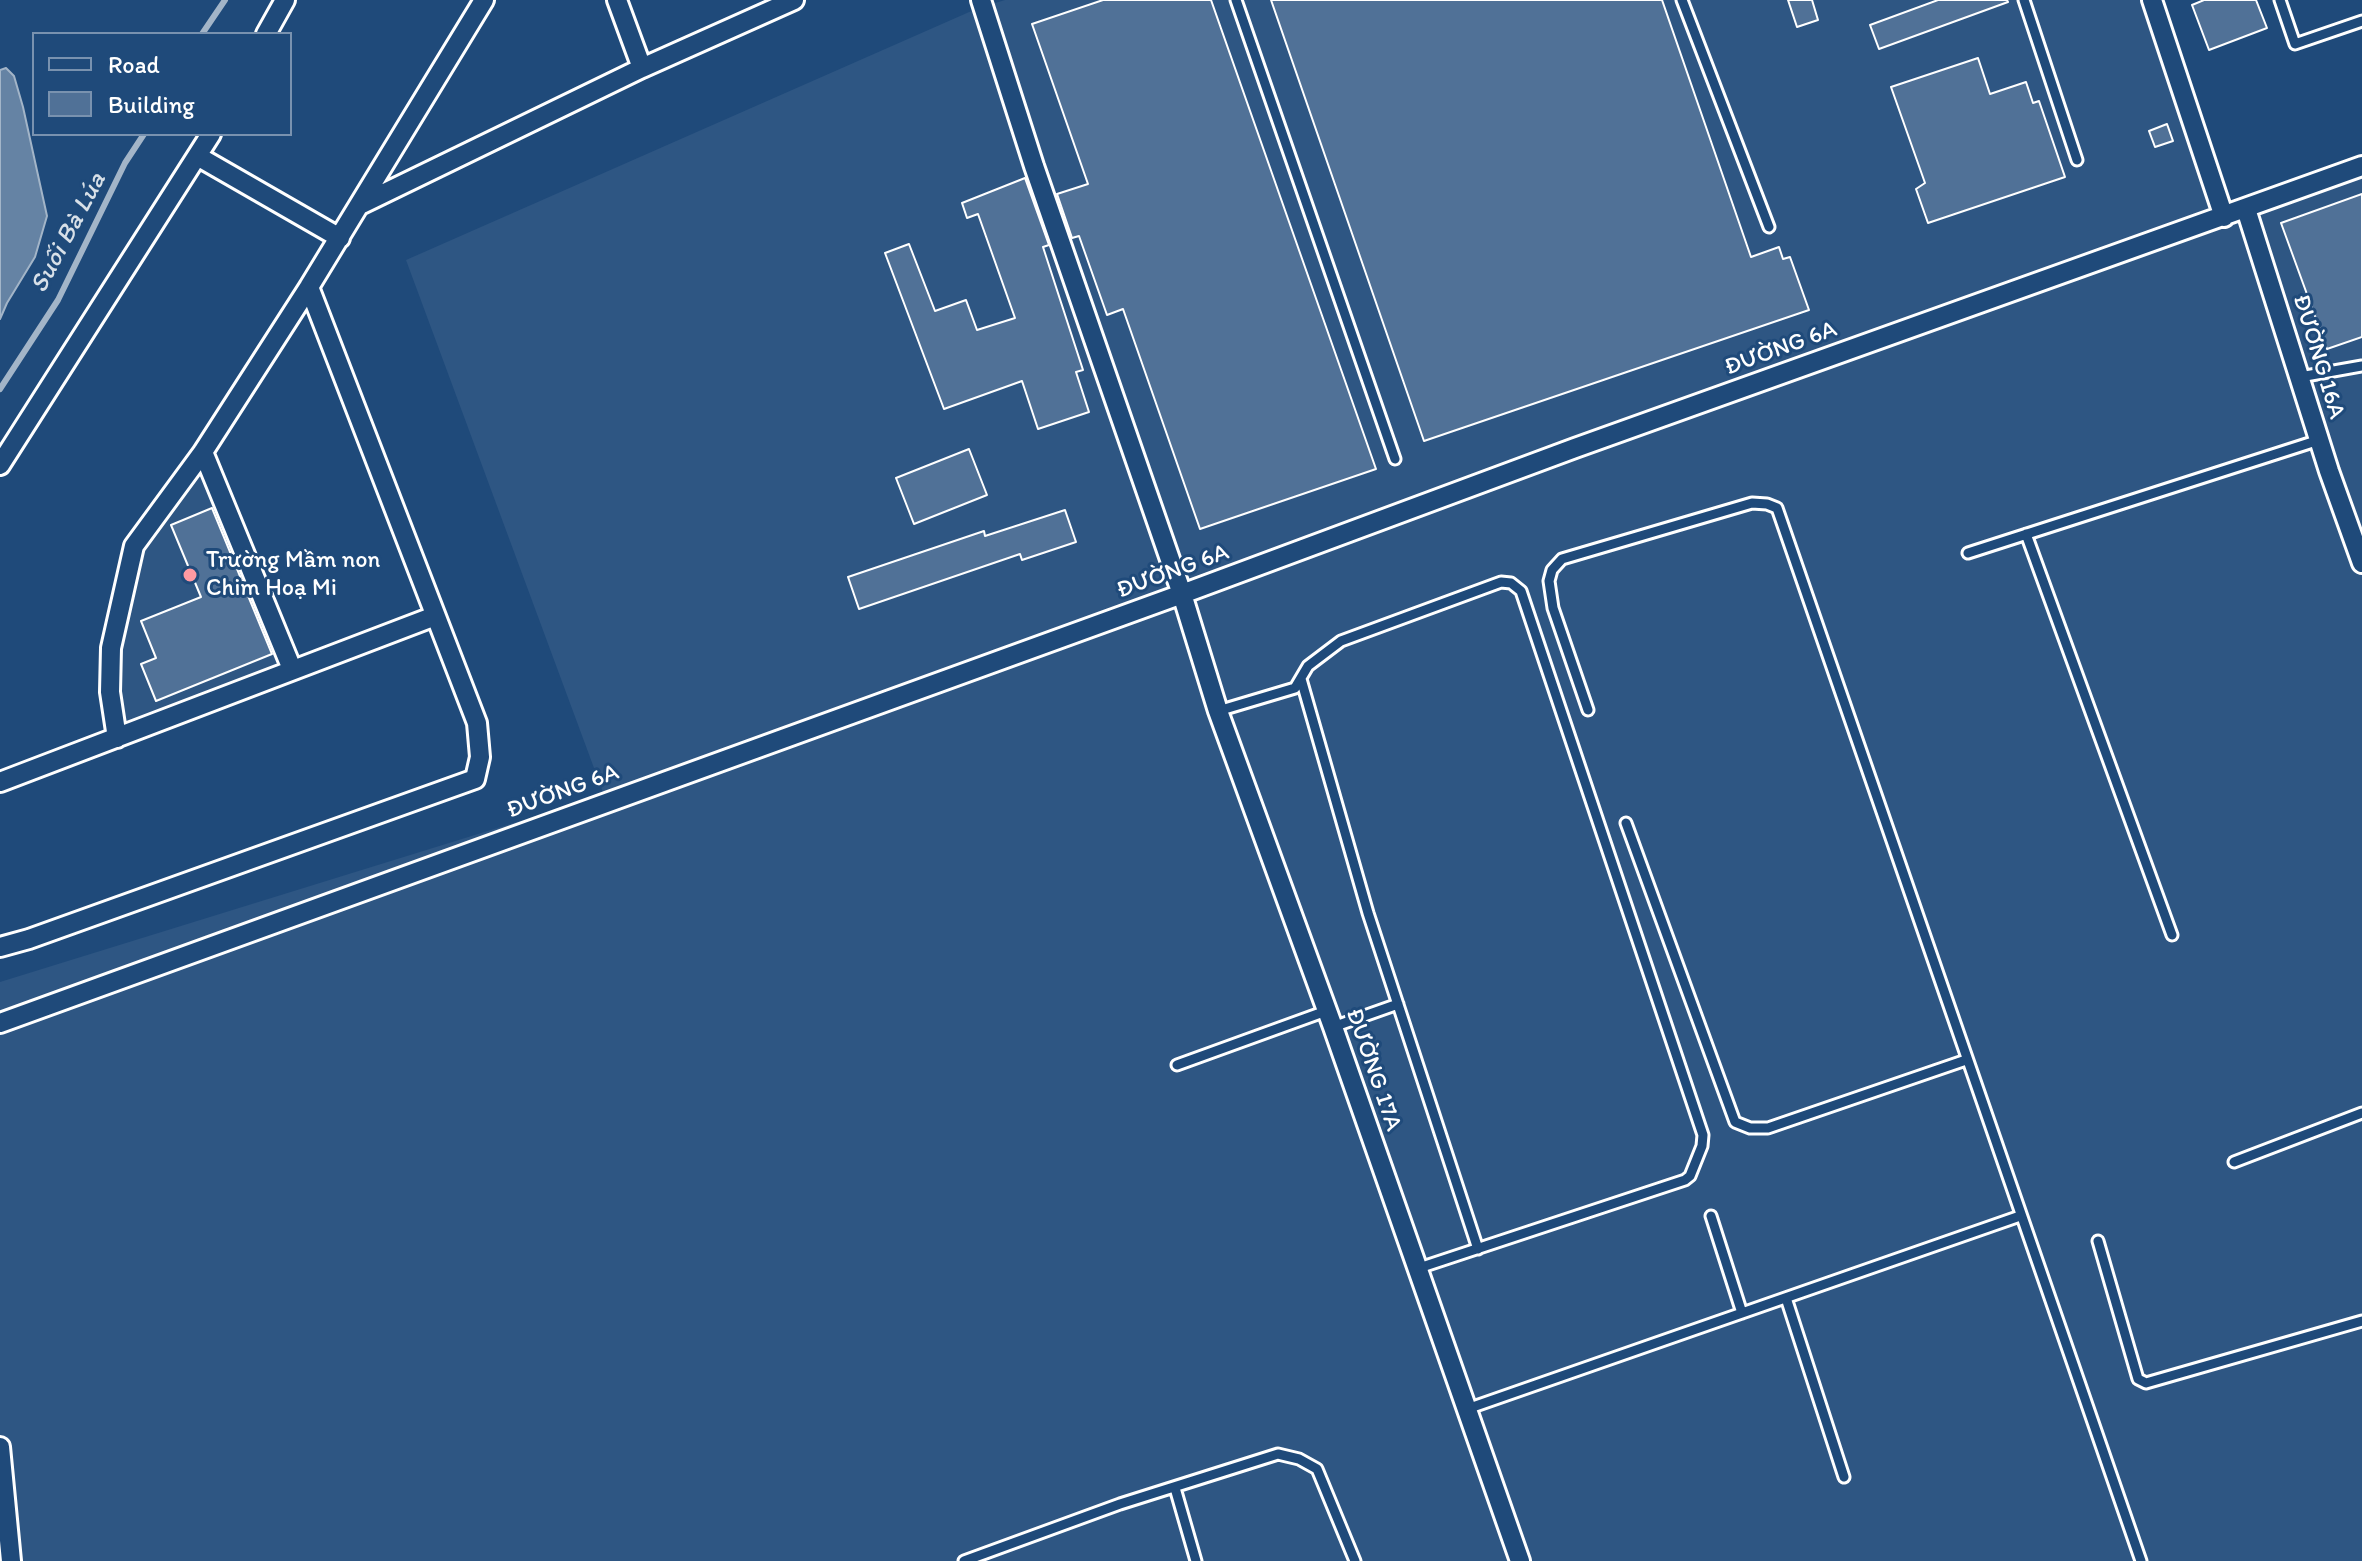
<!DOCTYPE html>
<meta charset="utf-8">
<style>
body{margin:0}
#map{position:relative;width:2362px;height:1561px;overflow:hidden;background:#1f4a7a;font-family:Itim,sans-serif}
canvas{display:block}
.legend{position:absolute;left:32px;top:32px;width:260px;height:104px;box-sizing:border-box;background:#1f4a7a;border:2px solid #7992af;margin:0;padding:10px 14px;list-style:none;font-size:24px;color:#fff}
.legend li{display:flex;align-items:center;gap:16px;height:40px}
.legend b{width:40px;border:2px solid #7992af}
</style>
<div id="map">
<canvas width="2362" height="1561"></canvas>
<ul class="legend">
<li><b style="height:10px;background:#1f4a7a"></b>Road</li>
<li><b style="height:22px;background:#507197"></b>Building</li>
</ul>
</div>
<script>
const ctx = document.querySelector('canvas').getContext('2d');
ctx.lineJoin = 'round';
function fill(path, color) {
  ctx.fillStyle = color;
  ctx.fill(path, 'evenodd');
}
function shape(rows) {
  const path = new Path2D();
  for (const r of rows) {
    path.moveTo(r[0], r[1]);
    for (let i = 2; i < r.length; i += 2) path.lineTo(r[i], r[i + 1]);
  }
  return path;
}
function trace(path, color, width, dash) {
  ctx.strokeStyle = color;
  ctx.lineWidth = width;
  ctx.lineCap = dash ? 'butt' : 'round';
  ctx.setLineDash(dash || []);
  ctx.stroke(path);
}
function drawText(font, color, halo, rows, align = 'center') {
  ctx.font = font + ' Itim,sans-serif';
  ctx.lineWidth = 6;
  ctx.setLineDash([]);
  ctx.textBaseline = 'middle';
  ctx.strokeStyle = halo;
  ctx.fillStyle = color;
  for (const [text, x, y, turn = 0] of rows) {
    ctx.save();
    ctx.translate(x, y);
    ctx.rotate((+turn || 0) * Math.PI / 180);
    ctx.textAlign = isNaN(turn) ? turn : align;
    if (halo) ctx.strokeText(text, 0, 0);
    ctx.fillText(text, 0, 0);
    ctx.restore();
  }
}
const built = shape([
 [1005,0,2145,0,2220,226,2362,173,2362,1561,0,1561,0,982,604,795,406,260,976,9],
 [201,466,283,665,123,727,116,690,118,648,140,549]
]);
const water = shape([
 [6,68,14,76,23,107,47,216,35,257,7,303,0,319,0,70,6,68]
]);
const stream = shape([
 [202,34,225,0],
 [0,389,58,300,125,163,144,134]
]);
const building = shape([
 [1103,0,1211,0,1376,469,1200,529,1123,309,1107,315,1079,236,1072,238,1057,194,1088,184,1032,24,1103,0],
 [1271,0,1662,0,1751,257,1779,247,1783,259,1790,257,1809,310,1424,441,1271,0],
 [1788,0,1812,0,1818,20,1797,27,1788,0],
 [1938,0,2007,0,2008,2,1879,49,1870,25,1938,0],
 [2204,0,2256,0,2267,28,2209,50,2192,5,2204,0],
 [1978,58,1990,94,2026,82,2033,103,2039,101,2065,177,1928,223,1916,189,1925,183,1891,87,1978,58],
 [2167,124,2173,141,2155,147,2149,131,2167,124],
 [1025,178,1049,245,1043,247,1083,370,1076,372,1089,412,1038,429,1022,381,944,409,885,253,909,244,935,311,966,300,977,330,1015,318,978,214,967,218,962,203,1025,178],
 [2362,194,2362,337,2327,349,2281,223,2362,194],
 [969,449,987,495,914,524,896,478,969,449],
 [212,508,272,654,156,701,141,664,156,658,141,621,201,597,171,525,212,508],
 [1065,510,1076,542,1022,560,1020,554,859,609,848,577,984,531,985,536,1065,510]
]);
const lane = shape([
 [1236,0,1395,459],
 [1682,0,1769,227],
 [2024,0,2077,160],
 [2280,0,2295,44,2362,21],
 [2300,377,2362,366],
 [2026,534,2172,935],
 [1968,553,2319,440],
 [1301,679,1368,913,1478,1249],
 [1588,710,1553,608,1549,581,1552,570,1562,559,1752,503,1767,504,1777,508,2141,1561],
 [1218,711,1295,688,1308,666,1341,641,1501,582,1511,583,1521,591,1703,1135,1702,1146,1690,1176,1685,1180,1416,1269],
 [1626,823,1735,1122,1750,1128,1768,1128,1966,1060],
 [1333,1027,1398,1004],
 [1177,1065,1326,1011],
 [2234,1162,2362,1113],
 [1711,1216,1742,1313],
 [2098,1241,2138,1379,2146,1383,2362,1321],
 [1786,1298,1844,1477],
 [1467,1409,2020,1216],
 [1175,1488,1196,1561],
 [964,1561,1120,1504,1278,1454,1299,1459,1317,1469,1355,1561]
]);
const street = shape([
 [617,0,642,68],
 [981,0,1034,166,1182,594,1218,711,1333,1027,1520,1561],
 [2152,0,2224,217],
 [266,34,285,0],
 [199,157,340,238],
 [362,204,642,68,794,0],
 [2246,209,2329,471,2362,563],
 [203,452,292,669],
 [0,465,211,134],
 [117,738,110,692,111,648,134,546,203,452,309,287,484,0],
 [0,782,435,616],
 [0,947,29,939,475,779,480,757,477,723,309,287],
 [0,1023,1182,594,1575,448,2362,166],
 [0,1447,11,1561]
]);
const markers = [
 [190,575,8,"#ff9aa2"]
];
const streetNames = [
 ["ĐƯỜNG 6A",1781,349,-20],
 ["ĐƯỜNG 16A",2318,357,73],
 ["ĐƯỜNG 6A",1173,572,-20],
 ["ĐƯỜNG 6A",563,792,-20],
 ["ĐƯỜNG 17A",1373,1070,71]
];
const poiNames = [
 ["Trường Mầm non",206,561],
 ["Chim Hoạ Mi",206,589]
];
const waterNames = [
 ["Suối Bà Lúa",69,233,-62]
];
fill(built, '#2e5683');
fill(water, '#6583a4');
trace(water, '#a3b5c8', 2);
trace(stream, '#a3b5c8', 6);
fill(building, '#507197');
trace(building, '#fff', 2);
trace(lane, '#fff', 15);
trace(street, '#fff', 24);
trace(lane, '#1f4a7a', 9);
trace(street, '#1f4a7a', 18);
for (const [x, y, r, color] of markers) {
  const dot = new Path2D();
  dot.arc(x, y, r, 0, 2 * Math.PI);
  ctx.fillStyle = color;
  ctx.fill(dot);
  trace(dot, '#1f4a7a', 3);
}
drawText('24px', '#fff', '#1f4a7a', streetNames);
drawText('24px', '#fff', '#1f4a7a', poiNames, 'left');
drawText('italic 26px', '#d8e0e8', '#1f4a7a', waterNames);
</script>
